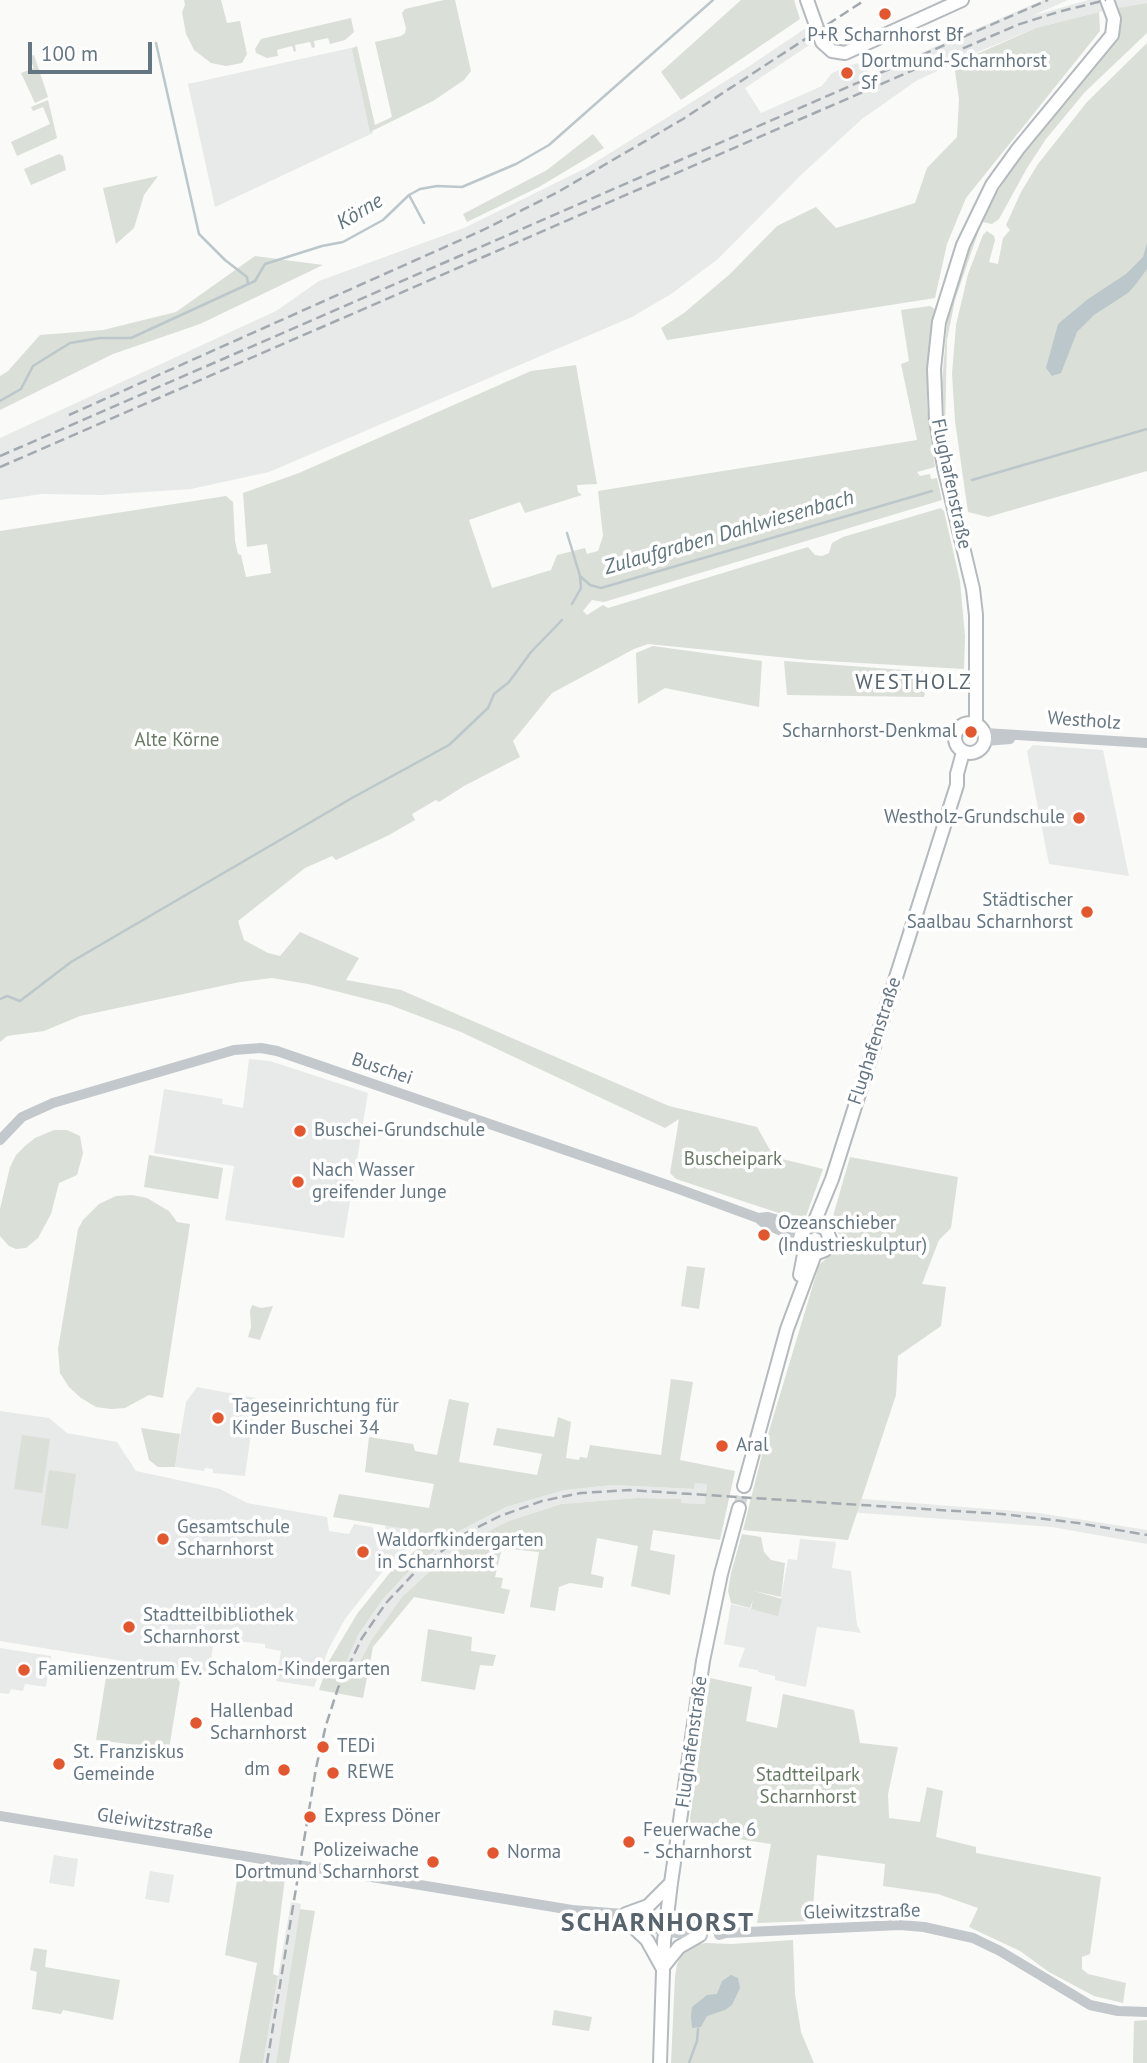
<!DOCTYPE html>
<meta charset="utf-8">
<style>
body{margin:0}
#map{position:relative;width:1147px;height:2063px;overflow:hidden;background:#fafaf8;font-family:"PT Sans",sans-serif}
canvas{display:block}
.scale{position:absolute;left:28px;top:42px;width:124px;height:32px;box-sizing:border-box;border:4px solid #657683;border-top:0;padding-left:9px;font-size:21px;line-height:24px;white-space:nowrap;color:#657683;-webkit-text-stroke:5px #fff;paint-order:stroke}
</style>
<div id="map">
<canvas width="1147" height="2063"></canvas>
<div class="scale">100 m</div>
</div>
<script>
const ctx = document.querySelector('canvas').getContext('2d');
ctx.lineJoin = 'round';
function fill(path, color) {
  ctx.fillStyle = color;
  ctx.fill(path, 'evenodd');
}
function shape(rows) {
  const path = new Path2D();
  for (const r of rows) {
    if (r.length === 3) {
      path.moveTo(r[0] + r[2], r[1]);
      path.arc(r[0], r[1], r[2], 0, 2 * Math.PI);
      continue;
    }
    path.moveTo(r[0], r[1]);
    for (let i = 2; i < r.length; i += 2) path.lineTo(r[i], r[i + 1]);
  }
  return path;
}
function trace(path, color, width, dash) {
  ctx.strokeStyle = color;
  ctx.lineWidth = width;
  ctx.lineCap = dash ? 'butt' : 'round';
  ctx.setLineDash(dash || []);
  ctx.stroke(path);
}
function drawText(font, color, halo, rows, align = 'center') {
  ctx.font = font + ' "PT Sans",sans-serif';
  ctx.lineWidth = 7;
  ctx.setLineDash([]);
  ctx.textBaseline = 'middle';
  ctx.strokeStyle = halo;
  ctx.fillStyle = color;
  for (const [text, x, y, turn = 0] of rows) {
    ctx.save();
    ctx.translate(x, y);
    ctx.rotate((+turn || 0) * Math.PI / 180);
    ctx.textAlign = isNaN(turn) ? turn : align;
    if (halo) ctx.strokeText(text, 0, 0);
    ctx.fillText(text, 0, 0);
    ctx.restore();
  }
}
const built = shape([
 [1043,0,1068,0,1032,16,1088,0,1147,0,1147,3,1099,12,1036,28,973,54,916,81,862,119,802,174,718,259,671,294,632,317,269,472,191,489,101,495,42,494,0,500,0,438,276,311,319,281,464,228,586,168,748,67,806,28,811,44,745,88,761,113,822,86,832,73,857,63,872,74],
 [355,47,373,133,215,207,188,84],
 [1033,745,1103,750,1129,876,1049,864,1028,757,1027,751],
 [249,1059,270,1061,368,1093,344,1238,225,1220,234,1166,154,1153,164,1089,223,1099,222,1104,243,1108],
 [197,1387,256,1398,245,1476,213,1473,213,1469,205,1468,204,1471,175,1467,186,1402],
 [0,1411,49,1418,67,1433,117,1442,136,1471,220,1489,247,1503,327,1517,329,1531,349,1534,354,1524,372,1527,377,1536,382,1535,386,1525,413,1530,419,1538,386,1567,345,1619,329,1648,314,1687,276,1681,281,1651,265,1648,265,1644,214,1639,209,1675,0,1641],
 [695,1483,707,1484,706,1504,681,1503,680,1499,637,1498,561,1504,509,1521,485,1533,439,1563,402,1597,372,1639,350,1682,338,1678,358,1635,383,1599,409,1571,459,1531,506,1507,565,1490,613,1485,694,1489],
 [801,1494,1039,1513,1147,1530,1147,1544,1052,1527,794,1508],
 [800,1539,836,1542,832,1568,851,1571,857,1625,861,1633,817,1627,806,1687,775,1680,775,1676,758,1672,758,1670,738,1667,745,1648,724,1644,731,1604,778,1615,788,1559,797,1560],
 [0,1648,51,1656,46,1687,25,1684,23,1691,11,1689,9,1694,0,1693],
 [54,1855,78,1859,74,1887,49,1883],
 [150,1871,174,1875,169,1903,145,1899],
 [291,1902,301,1904,276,2063,263,2063]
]);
const green = shape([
 [184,0,221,0,227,23,240,21,247,54,242,63,226,66,211,63,194,50,186,34,182,12,185,5],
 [444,0,455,0,471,71,464,80,433,101,370,132,352,49,357,46,375,125,392,117,375,42,401,36,405,33,406,28,402,13,405,9],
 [741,0,794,0,800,19,681,100,661,72],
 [1147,3,1147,33,1085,92,1046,139,1027,168,999,219,992,224,983,222,984,214,1011,170,1116,40,1121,26,1118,8],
 [1099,12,1100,31,966,198,947,244,935,298,667,340,661,328,684,313,730,274,777,226,816,207,836,228,915,203,927,168,957,137,959,99,954,64,1036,28],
 [351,18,354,32,345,40,330,44,328,38,314,41,315,47,312,48,310,42,295,45,296,51,294,52,292,46,277,50,278,56,267,58,256,53,255,49,261,39],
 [1147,43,1147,471,988,517,968,512,955,421,952,374,956,325,968,274,983,235,987,231,994,236,995,240,989,262,998,264,1003,238,1010,230,1006,225,1021,192,1038,164,1087,102],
 [34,55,48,97,35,103,21,73,34,68,29,57],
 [48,100,57,138,17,156,11,142,50,124,43,107,33,111,31,107],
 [593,134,604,148,539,187,467,222,463,214,547,170],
 [59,154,63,156,66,170,31,185,24,169],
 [158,176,144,195,134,228,116,244,103,188],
 [979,230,955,300,947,340,945,430,942,384,947,322,965,257,975,232],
 [255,256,323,265,200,324,113,354,0,410,0,376,8,371,40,335,103,330,176,312],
 [930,306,935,309,928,360,927,404,935,467,917,472,920,476,930,474,931,479,937,478,942,500,604,602,592,600,583,611,587,615,603,605,608,608,808,547,815,555,822,556,829,553,832,543,843,537,941,508,944,511,960,581,965,636,964,669,809,660,648,644,634,649,552,693,513,741,520,757,464,786,439,802,436,800,412,814,415,820,389,835,336,860,332,856,305,868,238,921,244,940,268,953,280,956,300,932,359,958,346,980,401,990,669,1106,757,1127,774,1157,823,1169,805,1219,800,1220,676,1179,670,1173,679,1119,665,1128,461,1032,390,1005,308,984,272,978,240,982,80,1016,44,1031,7,1036,0,1042,0,531,226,496,233,502,235,541,238,554,241,555,246,577,271,573,267,544,247,547,243,493,299,473,531,371,576,365,597,484,577,485,578,492,582,495,525,513,520,502,469,520,492,588,551,570,557,555,585,548,587,554,598,551,603,536,598,491,917,440,901,364,909,361,901,310],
 [653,646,762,661,759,707,665,688,638,704,636,653],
 [784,661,931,672,924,697,787,695],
 [54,1130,67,1130,80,1136,83,1153,77,1175,59,1183,51,1214,38,1238,26,1248,16,1249,9,1246,0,1236,0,1209,10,1167,16,1155,25,1146,35,1138],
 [149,1155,223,1168,218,1199,144,1187],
 [850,1157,958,1177,951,1228,939,1240,922,1284,946,1287,941,1326,898,1356,896,1395,848,1540,743,1530,763,1451,819,1265,828,1257,840,1235,831,1223],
 [132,1195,147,1198,169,1211,177,1222,190,1224,163,1398,149,1395,125,1408,111,1409,96,1407,81,1398,69,1387,60,1373,58,1349,78,1229,83,1220,99,1204,116,1196],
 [687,1266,705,1268,699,1309,681,1306],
 [252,1305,261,1308,273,1306,260,1340,248,1337,251,1327,250,1311],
 [671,1379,693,1382,680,1460,735,1471,720,1540,653,1530,650,1550,675,1555,670,1595,631,1586,638,1546,597,1538,591,1574,604,1577,602,1588,570,1583,559,1587,555,1611,530,1607,539,1552,502,1548,495,1577,503,1578,501,1588,510,1590,504,1614,414,1597,373,1647,363,1698,319,1690,329,1661,357,1614,392,1570,423,1544,413,1530,333,1517,339,1494,429,1508,434,1484,365,1472,369,1437,413,1444,415,1451,437,1455,449,1399,469,1403,459,1462,537,1475,542,1454,493,1445,497,1428,554,1437,558,1417,571,1422,566,1458,579,1460,580,1457,587,1458,590,1445,661,1455],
 [695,1483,707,1484,705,1504,681,1503,681,1499,637,1498,561,1504,509,1521,485,1533,439,1563,402,1597,372,1639,350,1681,339,1678,358,1635,383,1599,409,1571,459,1531,506,1507,565,1490,613,1485,694,1489],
 [141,1428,180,1434,175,1467,158,1467,149,1460],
 [22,1435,50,1439,42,1493,14,1489],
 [49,1470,76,1474,68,1529,41,1525],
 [742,1534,761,1537,764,1552,771,1560,785,1563,781,1597,754,1591,782,1599,778,1616,751,1609,753,1600,750,1608,731,1603,728,1591,731,1573],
 [428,1629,472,1637,471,1651,496,1655,493,1666,480,1665,475,1690,421,1681],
 [108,1665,176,1677,180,1682,169,1749,96,1740],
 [710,1678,752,1687,746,1721,777,1728,783,1694,854,1710,860,1743,898,1747,888,1794,889,1818,920,1822,927,1787,943,1791,936,1837,976,1847,976,1853,1101,1877,1090,1954,1082,1957,1082,1969,1088,1974,1126,1983,1123,2003,1094,1996,1049,1972,1020,1951,969,1927,978,1908,938,1894,883,1886,885,1864,817,1855,812,1921,757,1923,771,1844,693,1832,690,1818],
 [239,1868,285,1878,273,1974,278,1976,263,2063,239,2063,257,1963,225,1955],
 [300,1909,315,1911,289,2063,276,2063],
 [793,1940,795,1994,801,2032,814,2063,671,2063,675,1976,677,1965,683,1951,694,1945,706,1943,731,1944],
 [34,1948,47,1950,45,1967,120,1980,113,2020,63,2010,61,2014,32,2009,37,1972,30,1970],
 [554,2010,592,2017,589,2031,552,2025],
 [1147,2020,1147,2063,1133,2063,1134,2021]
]);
const water = shape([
 [1147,243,1147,269,1136,284,1128,293,1094,315,1077,332,1061,373,1052,376,1046,368,1058,324,1088,299,1126,274,1143,257],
 [731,1975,738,1978,740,1988,732,2005,725,2010,707,2016,701,2027,692,2028,691,2017,692,2007,707,1995,717,1994,722,1981]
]);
const stream = shape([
 [156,43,199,234,225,260,247,277,248,284],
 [409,195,424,223],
 [0,401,21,389,33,366,70,343,100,338,131,338,255,281,265,264,322,246,343,242,383,220,409,195,420,189,437,186,462,187,516,164,549,145,713,0],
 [972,480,1147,429],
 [567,533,580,576,590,585,601,588,932,491],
 [572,604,581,588,580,576],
 [0,999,7,996,20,1001,71,962,352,798,449,745,488,708,494,694,509,682,531,652,562,620],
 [689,2063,697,2041,698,2029]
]);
const majorTunnel = shape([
 [739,1508,744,1486]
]);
const minor = shape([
 [985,733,1147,743],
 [986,741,1010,739],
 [0,1140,22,1117,53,1103,234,1050,261,1048,277,1051,676,1188,758,1218,765,1224,800,1239],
 [758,1218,768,1217,805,1228],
 [0,1816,572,1910,649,1916,720,1930,726,1933],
 [598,1917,677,1933,703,1935],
 [719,1935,726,1933,900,1925,924,1927,973,1938,1000,1951,1090,2005,1118,2011,1147,2012]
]);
const major = shape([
 [807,0,822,42,832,51,845,53,962,0],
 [970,738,15],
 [976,724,976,615,973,589,944,467,936,420,934,369,939,322,963,245,992,185,1018,149,1112,35,1114,19,1107,0],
 [814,1223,832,1179,957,785,957,774,963,752],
 [800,1275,805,1249,800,1239,802,1231,814,1223,826,1229,830,1239,825,1250,815,1254,805,1249],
 [744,1486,787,1329,815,1254],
 [626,1914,648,1906,670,1884],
 [630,1924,647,1940,662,1967],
 [663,1967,679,1947,700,1935],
 [660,2063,664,1941,671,1883,703,1661,721,1574,739,1508]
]);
const rail = shape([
 [69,415,483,230,558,192,683,119,865,0],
 [0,456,1048,0],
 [0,467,1017,25,1058,12,1106,0],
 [267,2063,316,1768,326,1725,338,1688,362,1638,386,1603,419,1568,466,1533,500,1516,542,1501,581,1493,629,1490,1002,1514,1078,1523,1147,1535]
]);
const markers = [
 [885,14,7,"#e4572e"],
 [847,73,7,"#e4572e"],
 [971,732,7,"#e4572e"],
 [1079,818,7,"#e4572e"],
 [1087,912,7,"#e4572e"],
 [300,1131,7,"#e4572e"],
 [298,1182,7,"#e4572e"],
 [764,1235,7,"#e4572e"],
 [218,1418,7,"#e4572e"],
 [722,1446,7,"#e4572e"],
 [163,1539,7,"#e4572e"],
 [363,1552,7,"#e4572e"],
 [129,1627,7,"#e4572e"],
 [24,1670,7,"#e4572e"],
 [196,1723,7,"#e4572e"],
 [323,1747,7,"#e4572e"],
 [59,1764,7,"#e4572e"],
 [284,1770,7,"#e4572e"],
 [333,1773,7,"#e4572e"],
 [310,1817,7,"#e4572e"],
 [629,1842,7,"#e4572e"],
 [493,1853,7,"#e4572e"],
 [433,1862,7,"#e4572e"]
];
const poiNames = [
 ["P+R Scharnhorst Bf",885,36,"center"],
 ["Dortmund-Scharnhorst",861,62],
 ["Sf",861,84],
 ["Scharnhorst-Denkmal",957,732,"right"],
 ["Westholz-Grundschule",1065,818,"right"],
 ["Städtischer",1073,901,"right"],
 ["Saalbau Scharnhorst",1073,923,"right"],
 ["Buschei-Grundschule",314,1131],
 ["Nach Wasser",312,1171],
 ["greifender Junge",312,1193],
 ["Ozeanschieber",778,1224],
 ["(Industrieskulptur)",778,1246],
 ["Tageseinrichtung für",232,1407],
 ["Kinder Buschei 34",232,1429],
 ["Aral",736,1446],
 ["Gesamtschule",177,1528],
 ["Scharnhorst",177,1550],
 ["Waldorfkindergarten",377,1541],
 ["in Scharnhorst",377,1563],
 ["Stadtteilbibliothek",143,1616],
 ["Scharnhorst",143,1638],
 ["Familienzentrum Ev. Schalom-Kindergarten",38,1670],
 ["Hallenbad",210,1712],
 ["Scharnhorst",210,1734],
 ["TEDi",337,1747],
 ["St. Franziskus",73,1753],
 ["Gemeinde",73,1775],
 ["dm",270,1770,"right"],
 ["REWE",347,1773],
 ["Express Döner",324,1817],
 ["Feuerwache 6",643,1831],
 ["- Scharnhorst",643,1853],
 ["Polizeiwache",419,1851,"right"],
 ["Dortmund Scharnhorst",419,1873,"right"],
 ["Norma",507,1853]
];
const streetNames = [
 ["Flughafenstraße",951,484,78],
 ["Westholz",1084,721,4],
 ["Flughafenstraße",875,1041,-72],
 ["Buschei",382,1069,19],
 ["Flughafenstraße",692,1742,-82],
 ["Gleiwitzstraße",155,1824,9],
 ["Gleiwitzstraße",862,1912,-1]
];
const parkNames = [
 ["Alte Körne",177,741],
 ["Buscheipark",733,1160],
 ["Stadtteilpark",808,1776],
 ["Scharnhorst",808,1798]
];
const waterNames = [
 ["Körne",360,212,-31],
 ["Zulaufgraben Dahlwiesenbach",729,533,-16]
];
const neighbourhoodNames = [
 ["WESTHOLZ",914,683]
];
const districtNames = [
 ["SCHARNHORST",658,1924]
];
fill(built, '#e8e9e9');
fill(green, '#dadfd7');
fill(water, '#bbc7cb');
trace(stream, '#bbc7cb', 2.5);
trace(majorTunnel, '#d5d9db', 12, [12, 6]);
trace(major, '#b5babe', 16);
trace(minor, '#c3c8cc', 10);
trace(major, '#fff', 12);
trace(rail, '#a2aab0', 2.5, [10, 5]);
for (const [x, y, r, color] of markers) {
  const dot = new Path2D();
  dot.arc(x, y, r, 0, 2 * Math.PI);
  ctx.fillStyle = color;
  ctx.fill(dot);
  trace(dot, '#fff', 2.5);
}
drawText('19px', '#657683', '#fff', poiNames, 'left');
drawText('19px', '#657683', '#fff', streetNames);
drawText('19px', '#687a64', '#fff', parkNames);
drawText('italic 21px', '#60757c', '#fff', waterNames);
ctx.letterSpacing = '2px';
drawText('21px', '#57646e', '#fff', neighbourhoodNames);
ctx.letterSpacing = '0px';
ctx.letterSpacing = '2px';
drawText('bold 26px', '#57646e', '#fff', districtNames);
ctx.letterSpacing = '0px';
</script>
